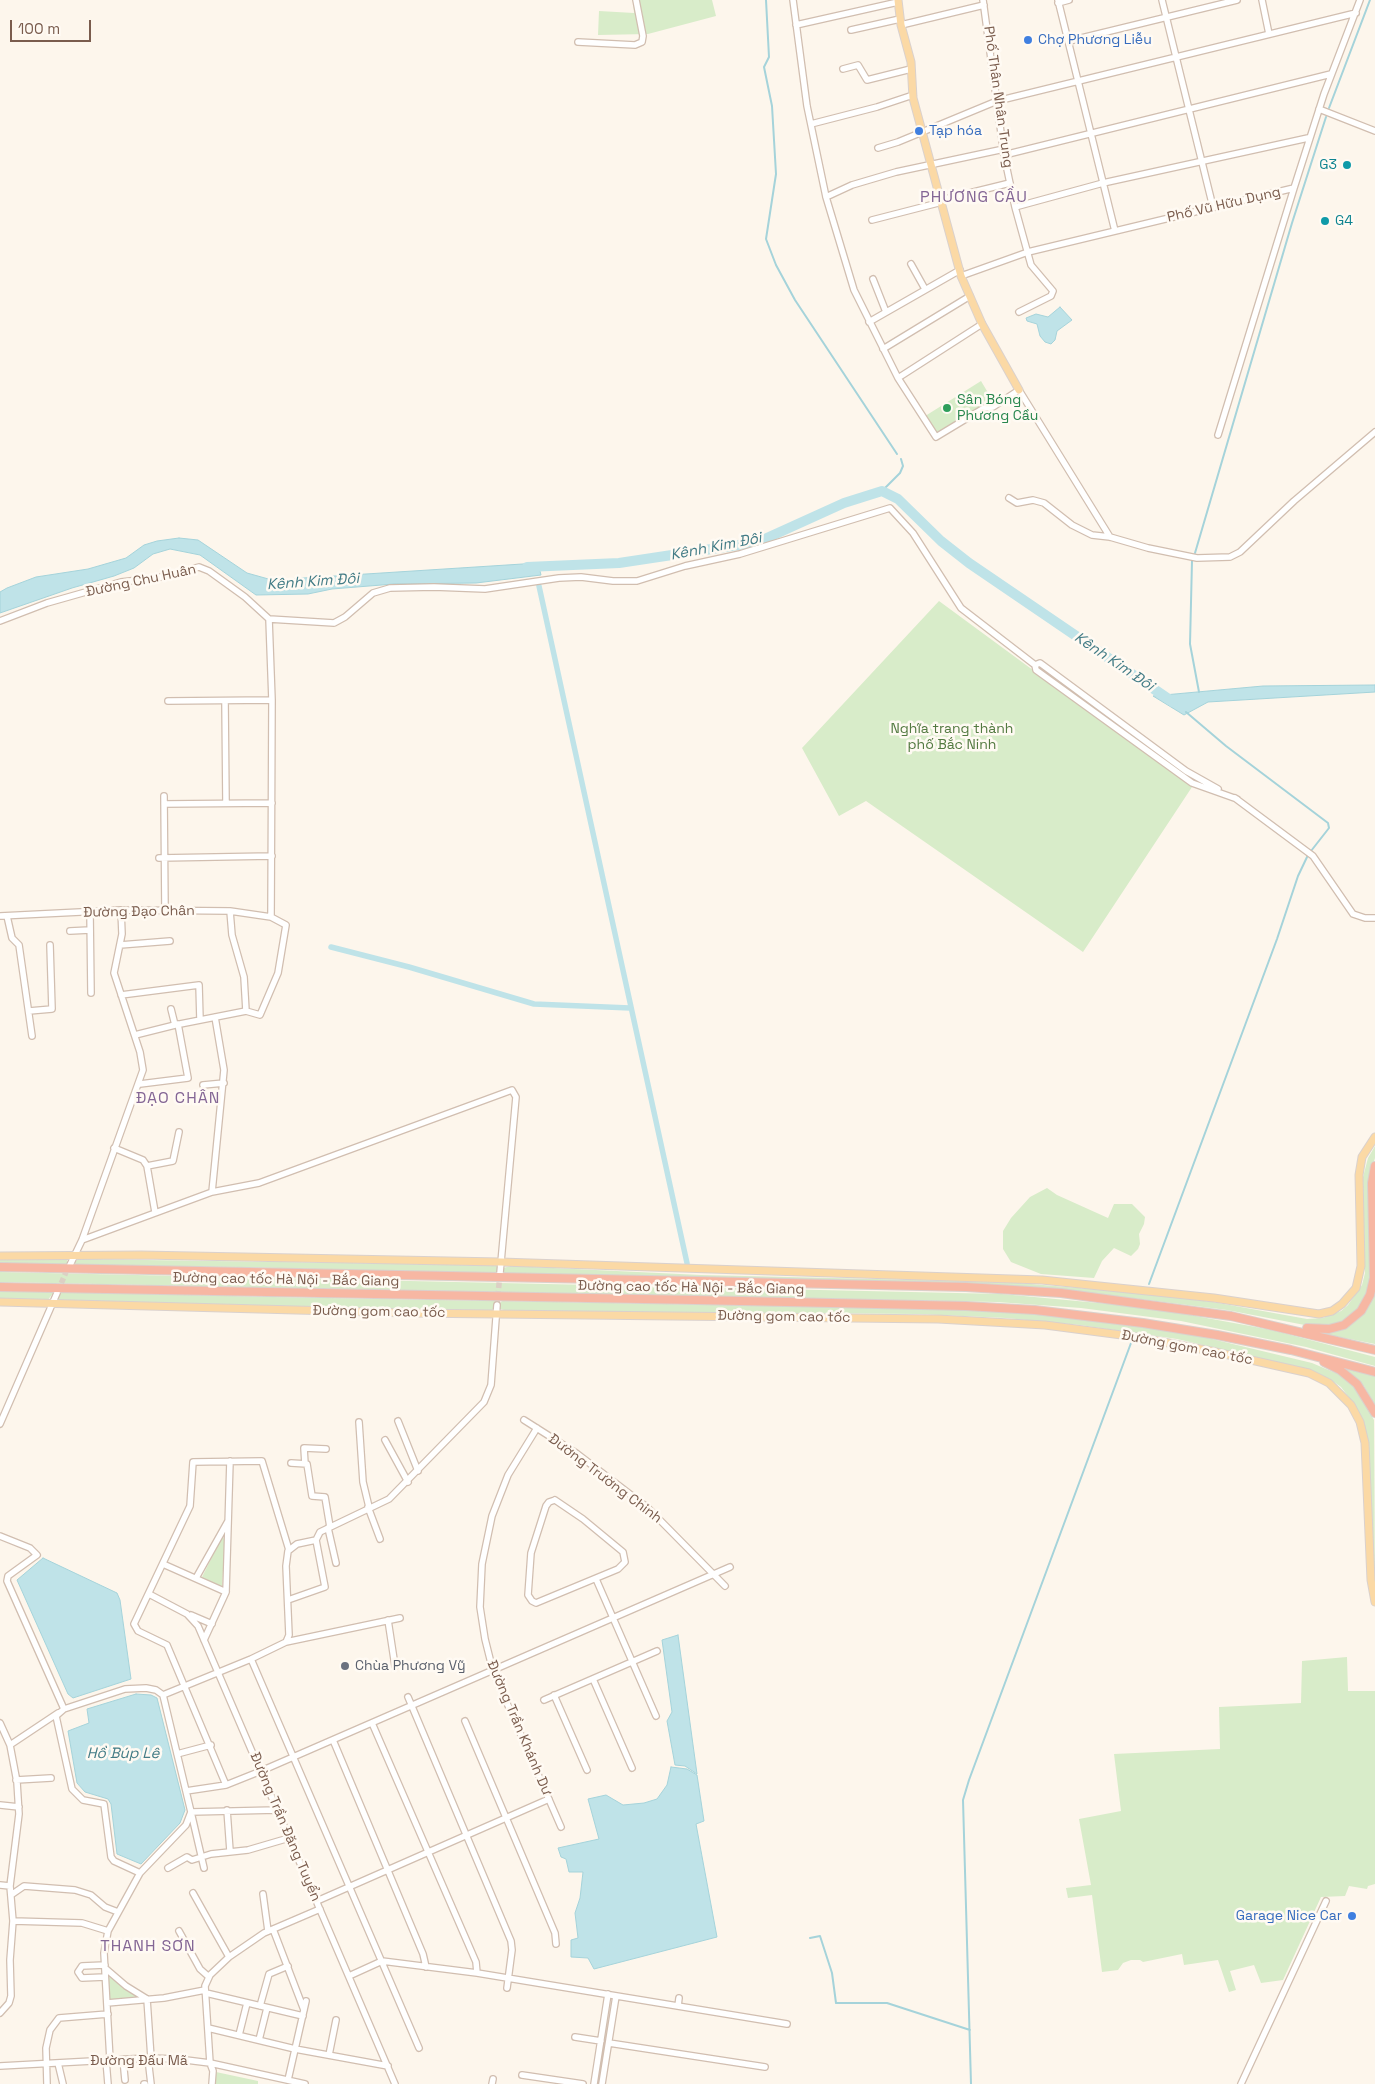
<!DOCTYPE html>
<meta charset="utf-8">
<style>
body{margin:0}
#map{position:relative;width:1375px;height:2084px;overflow:hidden;background:#fdf6ec;font-family:"Space Grotesk",sans-serif}
canvas{display:block}
.scale{position:absolute;left:10px;top:20px;width:81px;height:22px;box-sizing:border-box;border:2px solid #7a5c4d;border-top:0;padding-left:6px;font-size:15px;line-height:18px;white-space:nowrap;color:#7a5c4d;-webkit-text-stroke:4px #fffaf3;paint-order:stroke}
</style>
<div id="map">
<canvas width="1375" height="2084"></canvas>
<div class="scale">100 m</div>
</div>
<script>
const ctx = document.querySelector('canvas').getContext('2d');
ctx.lineJoin = 'round';
function fill(path, color) {
  ctx.fillStyle = color;
  ctx.fill(path, 'evenodd');
}
function shape(rows) {
  const path = new Path2D();
  for (const r of rows) {
    path.moveTo(r[0], r[1]);
    for (let i = 2; i < r.length; i += 2) path.lineTo(r[i], r[i + 1]);
  }
  return path;
}
function trace(path, color, width, dash) {
  ctx.strokeStyle = color;
  ctx.lineWidth = width;
  ctx.lineCap = dash ? 'butt' : 'round';
  ctx.setLineDash(dash || []);
  ctx.stroke(path);
}
function drawText(font, color, halo, rows, align = 'center') {
  ctx.font = font + ' "Space Grotesk",sans-serif';
  ctx.lineWidth = 5;
  ctx.setLineDash([]);
  ctx.textBaseline = 'middle';
  ctx.strokeStyle = halo;
  ctx.fillStyle = color;
  for (const [text, x, y, turn = 0] of rows) {
    ctx.save();
    ctx.translate(x, y);
    ctx.rotate((+turn || 0) * Math.PI / 180);
    ctx.textAlign = isNaN(turn) ? turn : align;
    if (halo) ctx.strokeText(text, 0, 0);
    ctx.fillText(text, 0, 0);
    ctx.restore();
  }
}
const green = shape([
 [633,0,712,0,716,16,648,34,598,35,599,11,634,13],
 [981,381,993,401,933,436,922,418],
 [939,601,1192,787,1083,952,866,801,839,816,802,748],
 [1375,1146,1375,1158,1368,1182,1371,1266,1368,1291,1359,1309,1345,1321,1333,1326,1315,1327,1227,1310,1077,1291,955,1284,502,1274,503,1268,511,1266,701,1275,1008,1282,1137,1293,1213,1302,1307,1319,1323,1318,1341,1311,1348,1305,1362,1285,1365,1273,1363,1177,1368,1158],
 [1047,1188,1057,1195,1108,1218,1114,1204,1132,1204,1145,1217,1144,1224,1139,1234,1140,1244,1138,1249,1131,1256,1114,1248,1102,1261,1094,1278,1041,1274,1011,1262,1003,1249,1003,1231,1011,1218,1030,1197],
 [0,1259,61,1259,67,1260,68,1264,67,1266,0,1264],
 [78,1259,418,1264,499,1266,497,1274,243,1267,72,1266],
 [0,1272,1002,1294,1152,1308,1272,1330,1375,1357,1375,1366,1306,1347,1181,1321,1081,1308,997,1302,0,1282],
 [1375,1288,1375,1344,1325,1334,1344,1328,1357,1319],
 [0,1291,54,1292,47,1301,0,1299],
 [61,1292,273,1297,495,1301,494,1309,490,1311,58,1301,57,1298],
 [502,1301,939,1309,1024,1313,1089,1319,1187,1333,1312,1363,1338,1374,1353,1384,1374,1420,1375,1588,1363,1423,1354,1404,1341,1387,1330,1379,1306,1369,1177,1339,1080,1325,1006,1318,919,1314,508,1311,500,1309,500,1303],
 [1338,1365,1375,1375,1375,1405,1364,1386],
 [222,1537,225,1539,222,1587,203,1579,202,1577],
 [1347,1657,1348,1691,1375,1691,1375,1884,1368,1886,1367,1889,1349,1886,1345,1896,1321,1897,1283,1980,1261,1983,1254,1965,1230,1971,1236,1990,1229,1992,1218,1960,1184,1965,1182,1954,1143,1962,1140,1960,1131,1960,1123,1963,1118,1970,1102,1972,1092,1895,1068,1898,1066,1888,1091,1885,1079,1819,1121,1811,1114,1754,1220,1749,1219,1707,1301,1703,1302,1661],
 [110,1977,139,1996,139,1998,109,2000,108,1978],
 [216,2072,258,2081,258,2084,214,2084]
]);
const water = shape([
 [1060,307,1072,320,1057,331,1055,340,1051,344,1045,342,1040,336,1037,324,1027,321,1026,318,1036,314,1048,317,1060,307],
 [179,538,198,540,247,573,272,580,538,563,541,575,476,583,394,584,332,589,308,594,256,595,200,555,170,549,153,554,134,568,114,576,72,588,0,613,0,592,7,588,36,577,88,569,126,558,144,545,157,541,179,538],
 [1375,685,1375,692,1208,702,1184,715,1153,696,1263,686,1375,685],
 [43,1558,117,1593,120,1600,131,1679,73,1698,68,1694,17,1580,43,1558],
 [678,1635,697,1774,685,1766,675,1765,667,1721,672,1712,662,1640,678,1635],
 [136,1694,151,1695,157,1698,185,1810,180,1823,141,1864,117,1854,111,1804,108,1799,85,1792,77,1783,68,1731,89,1723,87,1709,136,1694],
 [671,1767,687,1769,697,1775,704,1821,696,1824,717,1937,594,1969,588,1958,571,1957,571,1940,578,1938,575,1913,580,1898,583,1872,569,1872,566,1859,561,1857,558,1848,599,1839,588,1799,606,1795,623,1805,644,1803,657,1799,667,1785,671,1767]
]);
const stream = shape([
 [766,0,769,57,764,67,772,106,776,174,766,239,776,265,795,300,897,454],
 [1329,108,1370,0],
 [882,491,900,473,903,466,901,459],
 [1195,553,1292,223,1326,117],
 [1192,561,1190,644,1199,692],
 [1186,712,1226,746,1328,823,1329,828,1311,851],
 [1149,1284,1277,939,1298,876,1308,855],
 [810,1938,820,1936,832,1973,836,2003,887,2003,970,2030],
 [971,2084,963,1800,969,1780,1131,1343]
]);
const canal = shape([
 [539,586,687,1263],
 [331,947,409,967,534,1004,630,1008]
]);
const river = shape([
 [527,567,619,563,758,542,844,503,882,491,898,499,941,541,969,563,1173,702]
]);
const minorTunnel = shape([
 [58,1291,69,1265],
 [497,1305,500,1274]
]);
const minor = shape([
 [793,0,807,106,826,197,854,290,898,378,936,437,984,408,993,407,1019,390,1110,537],
 [983,0,1004,155,1015,207,1031,265,1053,291,1051,296,1019,312],
 [1058,0,1115,231],
 [1162,0,1213,207],
 [1262,0,1269,34],
 [1058,3,1069,0],
 [796,25,898,2],
 [901,25,984,5],
 [851,30,900,19],
 [1069,41,1237,0],
 [578,42,635,45,642,42,643,36,636,0],
 [843,69,858,65,867,80,911,69],
 [1319,109,1375,131],
 [811,124,877,107,913,95],
 [878,148,898,142,997,101,1356,13],
 [1004,155,1331,74],
 [826,197,852,185,896,172,1004,149],
 [941,200,1010,183],
 [1015,207,1103,183,1308,138],
 [872,220,942,202],
 [911,264,925,289],
 [961,276,1028,252,1294,188,1324,94,1360,0],
 [873,279,886,312],
 [869,322,960,270],
 [883,349,970,296],
 [898,378,982,324],
 [1218,435,1294,188],
 [1009,498,1017,503,1033,500,1044,503,1072,525,1092,535,1110,537,1148,548,1197,558,1230,557,1240,552,1294,501,1375,432],
 [269,619,334,623,345,617,373,593,390,588,434,587,485,589,559,578,581,577,613,581,637,581,685,566,740,554,890,508,913,533,961,608,1035,665,1036,670,1192,783,1237,799],
 [269,619,272,700,271,917],
 [0,621,47,603,121,582,157,578,199,567,209,571,245,597,269,619],
 [1035,665,1040,663,1186,771,1218,789],
 [168,701,272,700],
 [225,701,226,803],
 [164,796,165,911],
 [1235,798,1313,856,1353,914,1365,918,1375,918],
 [164,804,272,803],
 [159,858,272,856],
 [230,911,232,935,244,977,246,1011],
 [90,912,91,993],
 [0,916,121,910,230,911,271,917,286,925,278,973,260,1015,246,1011,175,1025,135,1035],
 [7,916,12,938,19,945,32,1036],
 [70,931,90,930],
 [120,945,170,941],
 [121,995,199,985,200,1020],
 [171,1009,175,1025],
 [29,1011,52,1009,50,945],
 [140,1084,188,1078,178,1024],
 [203,1085,224,1083],
 [114,1148,143,1160,147,1166,155,1212],
 [147,1166,173,1161,179,1132],
 [212,1192,259,1183,512,1090,516,1097,500,1273],
 [82,1240,212,1192,224,1070,215,1017],
 [70,1265,82,1240,143,1070,140,1052,114,973,122,934,121,910],
 [524,1420,576,1453,648,1508,725,1586],
 [398,1421,418,1471],
 [359,1422,363,1482,369,1507],
 [0,1424,57,1293],
 [537,1428,508,1475,492,1516,482,1564,480,1607,485,1639,493,1671,561,1827],
 [385,1440,408,1482],
 [291,1463,307,1464,312,1496,325,1497,330,1527],
 [305,1464,304,1448,326,1449],
 [555,1500,583,1519,623,1552,625,1562,618,1569,536,1603,532,1601,528,1595,531,1553,546,1506,549,1502,555,1500],
 [368,1507,380,1539],
 [328,1528,336,1563],
 [0,1536,30,1548,37,1555,8,1576,7,1581,64,1709],
 [163,1564,226,1592],
 [196,1578,228,1521],
 [596,1579,656,1716],
 [149,1594,187,1614,198,1626,395,2084],
 [288,1600,325,1587,316,1540],
 [191,1615,212,1624],
 [388,1620,395,1666],
 [204,1640,226,1592,230,1461],
 [286,1642,400,1618],
 [251,1659,419,2048],
 [593,1679,632,1768],
 [163,1695,251,1659,286,1642,289,1635,286,1566,288,1551,297,1544,316,1540,320,1532,389,1499,484,1402,491,1385,497,1305],
 [554,1695,587,1770],
 [408,1697,511,1941,512,1950,507,1988],
 [544,1700,657,1651],
 [465,1721,555,1933,556,1944],
 [0,1723,10,1745,17,1782,19,1814,10,1886,13,1921,10,1960,11,1996,9,2003,0,2013],
 [372,1723,476,1962,477,1973],
 [333,1740,423,1954,426,1967],
 [10,1745,58,1713],
 [177,1754,211,1745],
 [16,1780,51,1778],
 [226,1785,167,1645,138,1631,134,1624,190,1506,193,1462,262,1461,289,1550],
 [186,1791,226,1785,261,1771,730,1567],
 [0,1805,19,1807],
 [227,1810,230,1851],
 [168,1868,187,1857,192,1860,211,1854,248,1850,289,1838],
 [204,1868,191,1812,277,1810],
 [0,1885,10,1886],
 [193,1893,229,1957],
 [263,1894,268,1931],
 [11,1895,24,1886,75,1890,91,1895,105,1907,118,1912],
 [317,1901,549,1799],
 [13,1921,82,1923,108,1931],
 [273,1929,304,2010],
 [179,1931,200,1969,209,1977],
 [105,1965,82,1966,78,1972,82,1978,105,1977],
 [105,1968,126,1986,147,1999,151,2058],
 [349,1976,382,1961,477,1973,787,2024],
 [206,1993,303,2016],
 [107,2003,164,1998,205,1990],
 [260,2006,269,1974,288,1966],
 [678,2006,679,1998],
 [208,2028,295,2049,388,2066],
 [239,2035,247,2003],
 [575,2037,601,2041],
 [259,2040,267,2008],
 [609,2043,765,2067],
 [329,2055,336,2020],
 [148,2058,151,2084],
 [123,2059,125,2080],
 [106,2060,108,2084],
 [110,2060,104,1953,108,1931,140,1873,186,1825,191,1812,163,1695,156,1690,146,1688,125,1689,64,1709,56,1716,72,1789,83,1800,104,1804,111,1857,114,1861,140,1873],
 [58,2063,63,2084],
 [0,2066,148,2058,178,2059,210,2063,305,2084],
 [522,2075,583,2084],
 [288,2080,306,2001],
 [47,2084,46,2048,50,2030,59,2018,108,2014],
 [144,2084,145,2084],
 [212,2084,213,2071,210,2063,205,1986,210,1975,229,1957,264,1933,320,1909],
 [492,2084,493,2079],
 [594,2084,608,1994],
 [602,2084,616,1996],
 [1241,2084,1326,1901]
]);
const major = shape([
 [898,0,901,25,911,62,913,98,961,276,982,324,1019,390],
 [0,1256,141,1255,501,1262,1042,1280,1214,1298,1319,1314,1332,1311,1342,1304,1356,1288,1361,1266,1359,1175,1362,1157,1375,1137],
 [0,1302,407,1313,938,1319,1045,1325,1137,1337,1211,1351,1309,1373,1329,1383,1351,1405,1360,1422,1365,1443,1371,1580,1375,1602]
]);
const highway = shape([
 [0,1267,697,1281,966,1287,1061,1293,1231,1316,1375,1350],
 [0,1287,696,1300,966,1306,1035,1310,1143,1323,1217,1335,1291,1350,1375,1372],
 [1307,1328,1329,1329,1344,1325,1361,1311,1370,1295,1374,1278,1372,1183,1375,1166],
 [1324,1362,1340,1370,1357,1384,1375,1413]
]);
const markers = [
 [1028,40,5,"#3f7fe0"],
 [919,131,5,"#3f7fe0"],
 [1347,165,5,"#0f9aa8"],
 [1325,221,5,"#0f9aa8"],
 [947,408,5,"#2e9e5b"],
 [345,1666,5,"#6b7280"],
 [1352,1916,5,"#3f7fe0"]
];
const shopNames = [
 ["Chợ Phương Liễu",1038,40],
 ["Tạp hóa",929,131],
 ["Garage Nice Car",1342,1916,"right"]
];
const streetNames = [
 ["Phố Thân Nhân Trung",998,97,82],
 ["Phố Vũ Hữu Dụng",1224,205,-13],
 ["Đường Chu Huân",141,581,-12],
 ["Đường Đạo Chân",139,912,-1],
 ["Đường cao tốc Hà Nội - Bắc Giang",286,1280,1],
 ["Đường cao tốc Hà Nội - Bắc Giang",691,1288,1],
 ["Đường gom cao tốc",379,1312,1],
 ["Đường gom cao tốc",784,1317,1],
 ["Đường gom cao tốc",1187,1348,11],
 ["Đường Trường Chinh",605,1479,37],
 ["Đường Trần Khánh Dư",519,1728,67],
 ["Đường Trần Đăng Tuyển",285,1827,67],
 ["Đường Đấu Mã",139,2061]
];
const cultureNames = [
 ["G3",1337,165],
 ["G4",1335,221,"left"]
];
const leisureNames = [
 ["Sân Bóng",957,400],
 ["Phương Cầu",957,416]
];
const parkNames = [
 ["Nghĩa trang thành",952,729],
 ["phố Bắc Ninh",952,745]
];
const worshipNames = [
 ["Chùa Phương Vỹ",355,1666]
];
const waterNames = [
 ["Kênh Kim Đôi",716,547,-11],
 ["Kênh Kim Đôi",313,582,-4],
 ["Kênh Kim Đôi",1114,662,34],
 ["Hồ Búp Lê",123,1754]
];
const quarterNames = [
 ["PHƯƠNG CẦU",974,198],
 ["ĐẠO CHÂN",178,1099],
 ["THANH SƠN",148,1947]
];
fill(green, '#d8ecc9');
fill(water, '#bfe3e8');
trace(water, '#a5d3da', 1);
trace(stream, '#a5d3da', 2);
trace(canal, '#bfe3e8', 5.5);
trace(river, '#bfe3e8', 10);
trace(minorTunnel, '#dcd0c4', 5.5, [5.5, 3]);
trace(minor, '#d1beb0', 8);
trace(major, '#dad1cd', 9);
trace(highway, '#dad1cd', 10);
trace(minor, '#fff', 5.5);
trace(major, '#fbd9a5', 7);
trace(highway, '#f7b7a3', 8);
for (const [x, y, r, color] of markers) {
  const dot = new Path2D();
  dot.arc(x, y, r, 0, 2 * Math.PI);
  ctx.fillStyle = color;
  ctx.fill(dot);
  trace(dot, '#fffaf3', 2);
}
drawText('14px', '#366cbe', '#fffaf3', shopNames, 'left');
drawText('14px', '#7a5c4d', '#fffaf3', streetNames);
drawText('14px', '#0d838f', '#fffaf3', cultureNames, 'right');
drawText('14px', '#27864d', '#fffaf3', leisureNames, 'left');
drawText('14px', '#537a41', '#fffaf3', parkNames);
drawText('14px', '#5b616d', '#fffaf3', worshipNames, 'left');
drawText('italic 15px', '#437c86', '#fffaf3', waterNames);
ctx.letterSpacing = '1px';
drawText('16px', '#846695', '#fffaf3', quarterNames);
ctx.letterSpacing = '0px';
</script>
